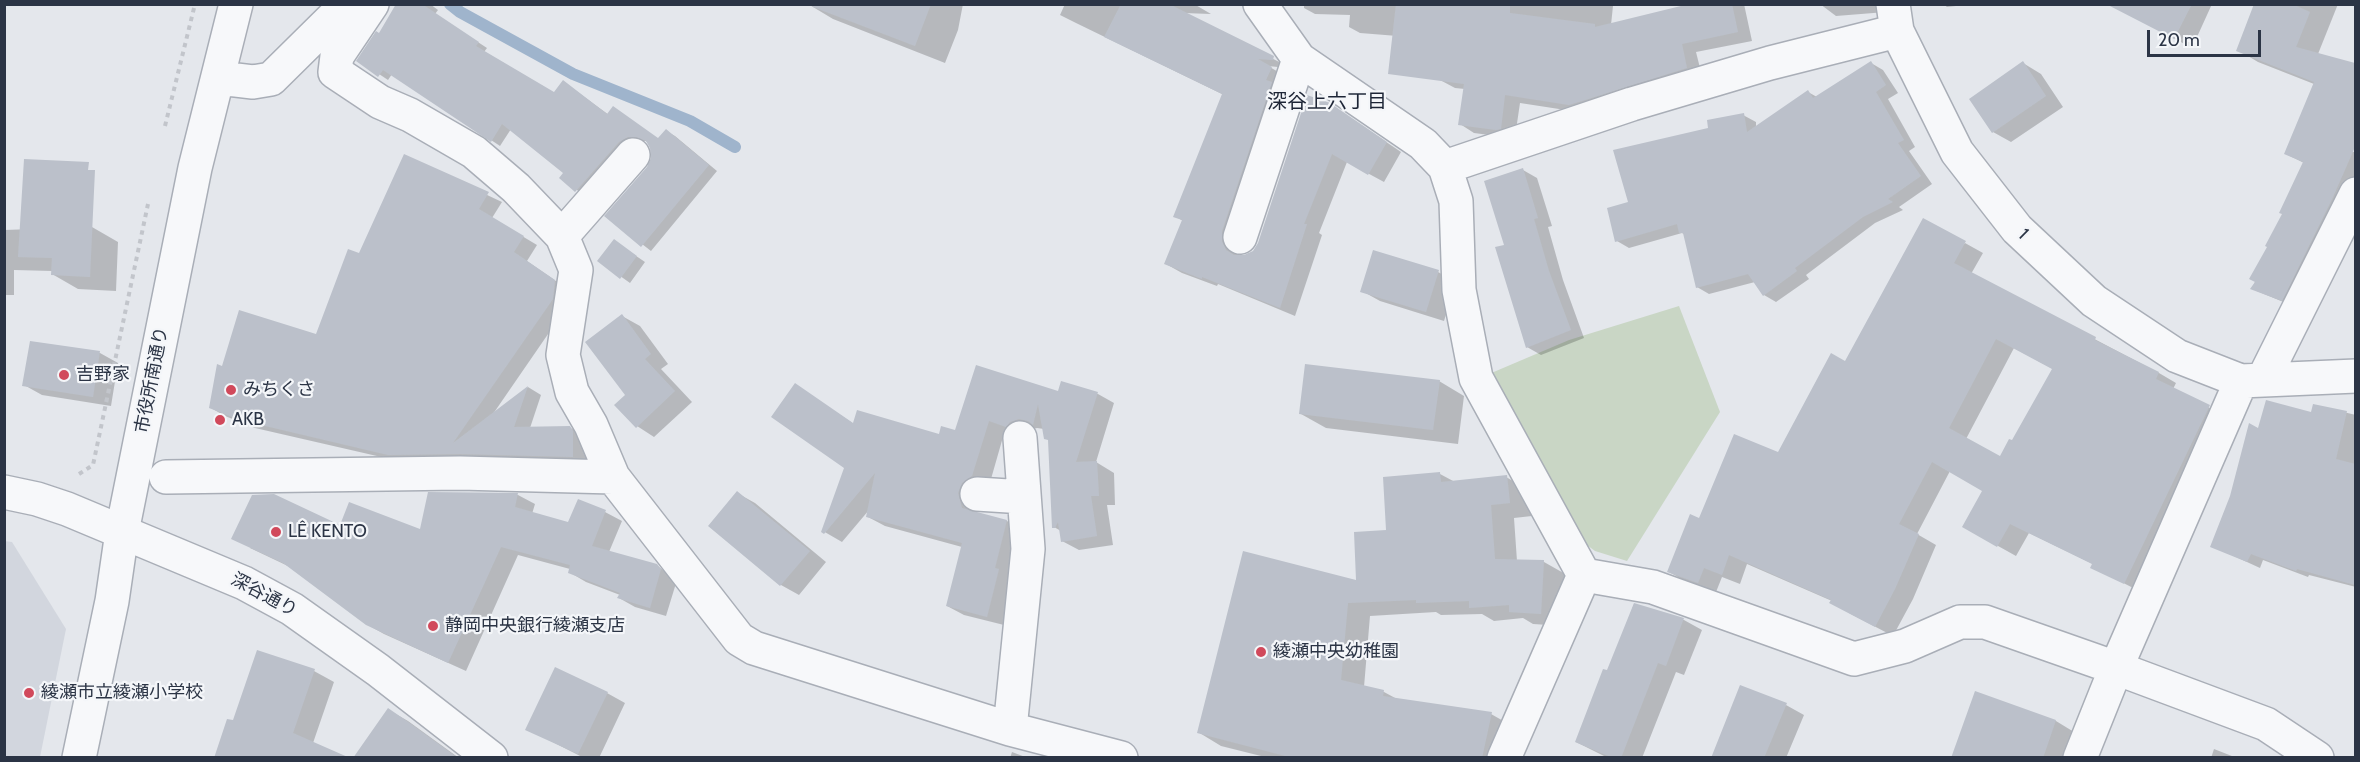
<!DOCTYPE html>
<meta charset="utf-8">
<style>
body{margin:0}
#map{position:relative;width:2360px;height:762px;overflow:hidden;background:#e4e7ec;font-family:Cabin,sans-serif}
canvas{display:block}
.frame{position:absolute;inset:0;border:6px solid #2b3445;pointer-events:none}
.scale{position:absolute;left:2147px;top:30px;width:114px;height:27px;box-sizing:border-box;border:3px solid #2b3445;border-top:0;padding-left:8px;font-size:18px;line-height:21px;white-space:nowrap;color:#2b3445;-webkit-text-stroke:4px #f4f6f9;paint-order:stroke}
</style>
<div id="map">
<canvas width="2360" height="762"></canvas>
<div class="frame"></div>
<div class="scale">20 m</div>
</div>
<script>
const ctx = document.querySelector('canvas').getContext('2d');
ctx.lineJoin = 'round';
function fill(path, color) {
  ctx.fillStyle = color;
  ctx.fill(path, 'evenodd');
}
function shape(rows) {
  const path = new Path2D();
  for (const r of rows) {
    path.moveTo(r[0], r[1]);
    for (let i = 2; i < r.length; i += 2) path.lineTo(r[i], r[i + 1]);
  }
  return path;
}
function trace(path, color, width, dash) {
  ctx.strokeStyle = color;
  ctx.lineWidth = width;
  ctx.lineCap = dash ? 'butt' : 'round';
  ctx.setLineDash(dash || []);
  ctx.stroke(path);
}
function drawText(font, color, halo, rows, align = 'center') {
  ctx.font = font + ' Cabin,"Noto Sans JP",sans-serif';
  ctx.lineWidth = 4.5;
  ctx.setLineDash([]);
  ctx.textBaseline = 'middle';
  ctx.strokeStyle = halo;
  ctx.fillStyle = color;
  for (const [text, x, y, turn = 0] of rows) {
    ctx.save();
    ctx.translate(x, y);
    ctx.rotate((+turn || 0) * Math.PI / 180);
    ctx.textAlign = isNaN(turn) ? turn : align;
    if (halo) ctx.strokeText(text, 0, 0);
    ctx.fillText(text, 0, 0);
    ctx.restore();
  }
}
const built = shape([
 [4,541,12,542,66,629,40,757,5,757]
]);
const green = shape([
 [1679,306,1720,412,1627,561,1595,551,1583,542,1489,374,1569,340]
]);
const shadow = shape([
 [397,4,430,4,438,10,435,14,487,48,484,52,555,94,564,82,609,115,659,140,666,131,675,136,717,171,651,251,606,216,649,168,653,158,652,148,646,141,637,141,585,196,561,178,565,173,511,129,500,146,392,74,388,80,358,60,379,37],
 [808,4,963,4,958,30,945,63,833,19],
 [1065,4,1194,4,1211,14,1183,13,1289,67,1288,68,1268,66,1287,77,1237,251,1240,256,1245,257,1254,252,1345,114,1401,152,1384,182,1347,162,1319,233,1322,235,1295,316,1218,284,1217,286,1182,273,1166,264,1183,221,1175,216,1224,95,1076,23,1060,15],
 [1304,4,1412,4,1410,37,1360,33,1349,27,1350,15,1315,14,1304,8],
 [1454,4,1610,4,1613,6,1611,25,1695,4,1744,4,1752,41,1696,52,1702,76,1585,113,1520,103,1515,137,1512,138,1474,133,1460,124,1465,89,1455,88,1440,80],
 [1820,4,1886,4,1886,12,1836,16],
 [1943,4,1974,4,1947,7],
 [2140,4,2212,4,2192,48,2134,17],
 [2256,4,2338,4,2318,54,2356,65,2356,113,2331,106,2314,84,2258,62,2238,50],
 [1871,63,1883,70,1898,93,1888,99,1915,147,1909,151,1932,184,1899,207,1903,210,1875,223,1806,275,1809,279,1776,302,1764,295,1755,282,1709,294,1697,287,1685,235,1682,233,1629,248,1617,241,1629,204,1710,129,1743,115,1756,122,1756,127,1808,92,1817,97],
 [2023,63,2041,74,2063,107,2011,142,1993,132],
 [2297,126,2356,153,2356,186,2293,306,2252,289,2304,163,2286,154],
 [404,156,502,202,492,218,537,245,527,261,569,290,566,308,493,414,528,387,541,395,530,428,569,427,584,436,586,440,587,464,403,462,255,428,225,416,211,408,223,367,317,336,359,255],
 [1523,170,1537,178,1552,226,1548,227,1563,280,1584,338,1541,355,1527,347,1506,246],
 [92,227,118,242,116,291,78,289,52,274,52,271,14,270,14,295,4,295,4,230],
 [614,241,645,262,630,283,599,261],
 [1965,243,1983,253,1971,274,2159,373,2176,383,2173,389,2227,417,2143,593,2092,567,2093,564,2029,533,2016,556,1964,527,1984,490,1950,471,1917,534,1936,545,1913,599,1893,636,1849,613,1832,601,1747,564,1740,584,1722,577,1716,592,1687,582,1669,572,1700,520,1778,454,1845,363],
 [2014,348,2053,369,2012,442,2000,458,1966,439],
 [1438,272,1456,282,1444,321,1380,301,1362,291],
 [622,316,640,326,668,364,661,369,692,402,654,437,637,426,627,396],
 [31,342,100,353,118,363,111,406,42,395,24,385],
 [1439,381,1464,396,1458,444,1326,428,1301,414],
 [1062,383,1098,394,1114,403,1096,462,1114,473,1115,505,1107,505,1113,545,1079,550,1062,541,1061,531,1054,527,1049,440,1044,429,1037,428,1027,431,1023,435,1005,430,989,486,975,504,977,514,1007,521,1023,531,1004,625,964,615,947,606,962,547,885,526,868,517,869,510,842,542,823,531,846,467,795,385,854,424,940,436,1059,393],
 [2314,405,2356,415,2356,587,2309,575,2308,577,2263,560,2260,568,2212,546,2259,430,2312,414],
 [1440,474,1455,482,1506,477,1529,490,1532,516,1514,518,1517,561,1544,562,1567,575,1564,626,1533,624,1523,618,1494,621,1482,614,1441,615,1436,612,1370,616,1364,687,1384,692,1397,699,1491,714,1514,727,1508,758,1269,758,1221,746,1198,732,1358,582,1388,532],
 [737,493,755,503,826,562,799,595,781,585,710,526],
 [429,494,518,495,535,504,532,514,569,524,605,512,622,521,609,552,656,565,677,580,666,616,635,607,619,598,620,595,586,582,569,572,570,569,518,555,466,671,384,634,366,624,290,567,250,548,341,527,421,531],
 [1634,604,1684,620,1702,630,1684,675,1676,672,1642,758,1608,758,1576,742,1608,672],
 [314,671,334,682,313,743,234,722],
 [607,693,625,703,599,758,584,758,527,729],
 [1976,693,2056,721,2074,732,2064,758,1952,758],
 [1786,705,1804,715,1786,758,1712,758],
 [389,710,408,721,459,758,355,758],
 [2214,749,2237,758,2211,758],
 [1012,752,1028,758,1010,758]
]);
const stream = shape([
 [450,4,460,12,573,74,690,121,735,147]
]);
const building = shape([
 [396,4,422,4,479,42,476,46,554,92,563,80,607,114,613,106,658,138,666,129,709,165,641,247,604,216,647,167,651,158,650,148,646,141,636,137,628,137,619,142,575,192,559,178,563,173,502,124,491,142,383,70,378,77,356,61,376,31,379,33],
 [813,4,931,4,915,46,813,7],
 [1121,4,1169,4,1274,56,1273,60,1258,59,1272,67,1266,80,1272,82,1222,231,1222,241,1226,250,1234,255,1244,255,1253,251,1258,243,1307,95,1330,103,1387,142,1368,175,1332,154,1304,224,1307,224,1280,308,1202,277,1202,279,1164,264,1182,220,1173,217,1222,94,1104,37],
 [1396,4,1510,4,1510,13,1595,24,1595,27,1689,4,1732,4,1738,32,1682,44,1687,68,1569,105,1505,95,1501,129,1496,130,1458,125,1464,84,1388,74],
 [2106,4,2192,4,2174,39],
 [2254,4,2292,4,2310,12,2296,47,2355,63,2355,147,2333,197,2282,301,2250,289,2255,282,2249,279,2267,247,2265,246,2282,214,2279,213,2303,162,2284,154,2314,82,2236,51],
 [1871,61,1886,85,1876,92,1904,140,1898,143,1921,176,1888,199,1893,202,1863,217,1795,268,1797,271,1763,296,1748,274,1696,288,1683,233,1679,233,1677,224,1615,242,1607,208,1628,202,1613,150,1708,128,1707,120,1744,113,1747,132,1808,90,1813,98],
 [2023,61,2046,96,1992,133,1969,99],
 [404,154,489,192,479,209,524,236,514,252,555,280,553,299,453,443,528,386,514,427,570,426,573,431,573,457,460,454,388,455,240,420,209,408,217,364,222,366,239,310,316,334,348,249,359,253],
 [24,159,89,162,88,170,95,170,90,277,51,275,52,258,18,257],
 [1523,168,1538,218,1534,219,1549,271,1571,330,1526,348,1495,247,1504,245,1484,181],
 [1923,218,1966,241,1954,263,2096,337,2095,340,2159,372,2156,379,2210,405,2124,584,2090,568,2092,564,2010,524,1997,547,1962,527,1982,491,1932,462,1899,524,1919,534,1895,589,1875,627,1829,603,1831,600,1729,555,1722,575,1704,568,1698,583,1667,572,1690,514,1699,518,1734,434,1778,452,1831,353,1845,361],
 [1996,339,2052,369,2012,440,2009,439,2000,456,1949,428],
 [614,239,637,256,620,279,597,261],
 [1373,250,1439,270,1426,312,1360,292],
 [622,314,651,354,645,359,675,391,636,428,614,405,625,395,585,342],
 [30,341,100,351,93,397,22,386],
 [1305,364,1440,380,1433,430,1299,414],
 [976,365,1058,391,1061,381,1098,392,1076,462,1097,461,1099,496,1091,496,1097,536,1061,542,1058,522,1055,528,1052,528,1048,440,1044,439,1038,404,1033,425,1028,421,1019,419,1010,422,1006,427,989,421,972,476,962,483,958,493,962,508,1007,520,995,568,999,569,987,617,946,606,962,543,866,517,875,473,824,534,821,532,844,468,771,417,795,383,853,423,857,410,939,434,941,426,955,430],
 [2266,400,2311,412,2313,404,2347,411,2336,459,2355,464,2355,585,2297,569,2296,571,2251,554,2247,562,2210,547,2230,496,2249,423,2258,428],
 [1440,472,1441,482,1507,475,1510,503,1491,505,1495,559,1544,560,1541,614,1509,612,1509,605,1469,608,1469,601,1416,603,1416,600,1348,603,1341,680,1384,690,1383,696,1492,712,1482,758,1293,758,1197,733,1243,551,1356,580,1354,532,1386,530,1383,477],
 [737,491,810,551,780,586,708,526],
 [428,492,518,493,515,507,568,522,578,499,606,510,592,546,657,564,661,569,650,608,617,598,620,593,568,573,570,565,501,547,448,663,366,625,283,563,231,539,252,495,274,494,340,525,349,502,420,529],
 [1634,603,1684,618,1666,666,1658,663,1621,758,1613,758,1575,742,1603,669,1607,670],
 [257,650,315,669,293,733,350,758,214,758,227,719,233,720],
 [555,667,608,692,578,754,525,730],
 [1740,685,1787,703,1764,758,1711,758],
 [1975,691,2056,720,2043,758,1951,758],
 [388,708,411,724,458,758,353,758]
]);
const path = shape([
 [165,126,195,4],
 [79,474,93,465,148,204]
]);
const minor = shape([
 [372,4,337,56,335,72,380,102,410,115,474,152,516,188,562,236,576,270,563,355,572,392,591,425,613,477,739,639,754,648,1010,729,1121,758],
 [1260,4,1299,59,1423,144,1445,167,1456,201,1459,290,1476,378,1584,575],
 [1893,4,1897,31,1957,152,2017,229,2094,301,2177,356,2241,381],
 [219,78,253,82,271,79,347,4],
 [1445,167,1632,104,1770,63,1897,31],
 [562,236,633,155],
 [1240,237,1299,59],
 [2263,380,2356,194],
 [166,477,460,473,613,477],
 [4,492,37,499,67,509,244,583,292,609,378,670,491,758],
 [977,494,1024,497],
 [1584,575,1653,587,1854,659,1905,646,1960,622,1985,622,2116,668,2080,758],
 [1010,729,1028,549,1020,438],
 [79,758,112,601,122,532,195,168,236,4],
 [1504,758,1584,575],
 [2317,758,2266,724,2116,668,2241,381,2356,376]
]);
const markers = [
 [64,375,6,"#d1495b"],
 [231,390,6,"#d1495b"],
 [220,420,6,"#d1495b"],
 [276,532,6,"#d1495b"],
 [433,626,6,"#d1495b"],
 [1261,652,6,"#d1495b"],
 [29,693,6,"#d1495b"]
];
const streetNames = [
 ["1",2023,234,45],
 ["市役所南通り",152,380,-79],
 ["深谷通り",264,595,28]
];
const poiNames = [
 ["吉野家",76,375],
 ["みちくさ",243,390],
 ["AKB",232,420],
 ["LÊ KENTO",288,532],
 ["静岡中央銀行綾瀬支店",445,626],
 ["綾瀬中央幼稚園",1273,652],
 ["綾瀬市立綾瀬小学校",41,693]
];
const neighbourhoodNames = [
 ["深谷上六丁目",1327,102]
];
fill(built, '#d2d6de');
fill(green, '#c9d6c5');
fill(shadow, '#0003');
trace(stream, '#9fb4cc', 12);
fill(building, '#bbc0ca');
trace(minor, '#a9aeb7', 36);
trace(path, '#c2c5cb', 4, [4.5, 4.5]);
trace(minor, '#f7f8fa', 33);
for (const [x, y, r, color] of markers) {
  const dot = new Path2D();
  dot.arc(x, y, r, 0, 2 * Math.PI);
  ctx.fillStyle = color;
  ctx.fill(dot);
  trace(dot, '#f4f6f9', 2);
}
drawText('18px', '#2b3445', '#f4f6f9', streetNames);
drawText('18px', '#2b3445', '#f4f6f9', poiNames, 'left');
drawText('20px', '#1d2536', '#f4f6f9', neighbourhoodNames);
</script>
